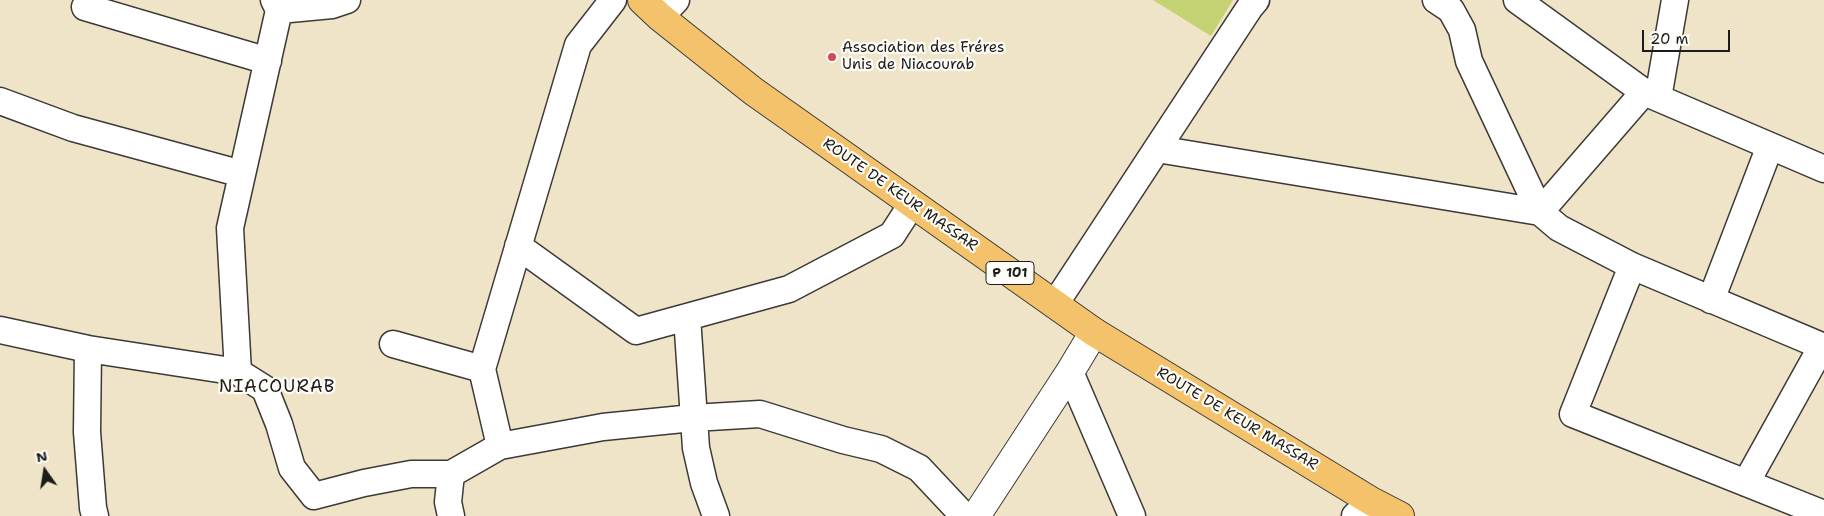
<!DOCTYPE html>
<meta charset="utf-8">
<style>
body{margin:0}
#map{position:relative;width:1824px;height:516px;overflow:hidden;background:#f0e4c8;font-family:"Shantell Sans",sans-serif}
canvas{display:block}
.north{position:absolute;left:20px;top:446px;width:50px;height:50px;-webkit-text-stroke:4px #fdfcf7;paint-order:stroke;rotate:347deg;font-size:14px;font-weight:700;line-height:20px;text-align:center;color:#1c1c1c}
.north::after{content:'';display:block;margin:auto;width:18px;height:22px;background:#1c1c1c;clip-path:polygon(50% 0,100% 100%,50% 72%,0 100%)}
.scale{position:absolute;left:1642px;top:30px;width:88px;height:22px;box-sizing:border-box;border:2px solid #1c1c1c;border-top:0;padding-left:6px;font-size:15px;line-height:18px;white-space:nowrap;color:#1c1c1c;-webkit-text-stroke:4px #fdfcf7;paint-order:stroke}
</style>
<div id="map">
<canvas width="1824" height="516"></canvas>
<div class="north">N</div>
<div class="scale">20 m</div>
</div>
<script>
const ctx = document.querySelector('canvas').getContext('2d');
ctx.lineJoin = 'round';
function fill(path, color) {
  ctx.fillStyle = color;
  ctx.fill(path, 'evenodd');
}
function shape(rows) {
  const path = new Path2D();
  for (const r of rows) {
    path.moveTo(r[0], r[1]);
    for (let i = 2; i < r.length; i += 2) path.lineTo(r[i], r[i + 1]);
  }
  return path;
}
function trace(path, color, width, dash) {
  ctx.strokeStyle = color;
  ctx.lineWidth = width;
  ctx.lineCap = dash ? 'butt' : 'round';
  ctx.setLineDash(dash || []);
  ctx.stroke(path);
}
function drawText(font, color, halo, rows, align = 'center') {
  ctx.font = font + ' "Shantell Sans",sans-serif';
  ctx.lineWidth = 4.5;
  ctx.setLineDash([]);
  ctx.textBaseline = 'middle';
  ctx.strokeStyle = halo;
  ctx.fillStyle = color;
  for (const [text, x, y, turn = 0] of rows) {
    ctx.save();
    ctx.translate(x, y);
    ctx.rotate((+turn || 0) * Math.PI / 180);
    ctx.textAlign = isNaN(turn) ? turn : align;
    if (halo) ctx.strokeText(text, 0, 0);
    ctx.fillText(text, 0, 0);
    ctx.restore();
  }
}
const green = shape([
 [1153,0,1233,0,1211,36]
]);
const minor = shape([
 [1436,0,1451,10,1462,30,1469,61,1540,212,1559,228,1632,266,1824,347],
 [1517,0,1644,92,1824,169],
 [85,7,268,61],
 [279,10,332,5,347,0],
 [660,17,676,0],
 [1658,98,1675,0],
 [0,101,73,128,242,174],
 [1157,149,1540,212,1644,92],
 [518,246,636,331,789,289,892,235,912,204],
 [1632,266,1573,414,1824,514],
 [1711,300,1770,146],
 [1055,304,1250,7,1256,0],
 [687,317,696,448,704,483,716,516],
 [0,330,88,349,238,372,265,389,279,424,292,468,314,496,364,483,411,474,451,474,500,446,603,427,693,418,760,414,843,440,881,449,919,468,964,516],
 [393,344,482,369],
 [88,349,87,432,93,508,95,516],
 [238,372,230,228,279,10,274,0],
 [1070,372,1132,516],
 [500,446,482,369,578,45,613,0],
 [1746,483,1822,346],
 [451,516,448,502,451,474],
 [1355,516,1371,501]
]);
const tertiary = shape([
 [976,516,1070,372,1094,332]
]);
const primary = shape([
 [642,0,660,17,753,91,1094,332,1371,501,1400,516]
]);
const markers = [
 [832,57,5,"#d1495b"]
];
const shields = [
 [1010,273,48]
];
const shieldNames = [
 ["P 101",1010,273]
];
const poiNames = [
 ["Association des Fréres",842,48],
 ["Unis de Niacourab",842,65]
];
const streetNames = [
 ["ROUTE DE KEUR MASSAR",900,195,35],
 ["ROUTE DE KEUR MASSAR",1237,419,31]
];
const quarterNames = [
 ["NIACOURAB",277,387]
];
fill(green, '#c5d273');
trace(minor, '#3c3a36', 29);
trace(tertiary, '#3c3a36', 30);
trace(primary, '#3c3a36', 30);
trace(minor, '#fff', 26);
trace(tertiary, '#fff', 28);
trace(primary, '#f3c26a', 28);
for (const [x, y, r, color] of markers) {
  const dot = new Path2D();
  dot.arc(x, y, r, 0, 2 * Math.PI);
  ctx.fillStyle = color;
  ctx.fill(dot);
  trace(dot, '#fdfcf7', 2);
}
for (const [x, y, w] of shields) {
  const box = new Path2D();
  box.roundRect(x - w / 2, y - 11.5, w, 23, 4);
  ctx.fillStyle = '#fdfcf7';
  ctx.fill(box);
  trace(box, '#1c1c1c', 1);
}
drawText('bold 14px', '#1c1c1c', null, shieldNames);
drawText('15px', '#1c1c1c', '#fdfcf7', poiNames, 'left');
drawText('15px', '#1c1c1c', '#fdfcf7', streetNames);
ctx.letterSpacing = '1px';
drawText('18px', '#1c1c1c', '#fdfcf7', quarterNames);
ctx.letterSpacing = '0px';
</script>
